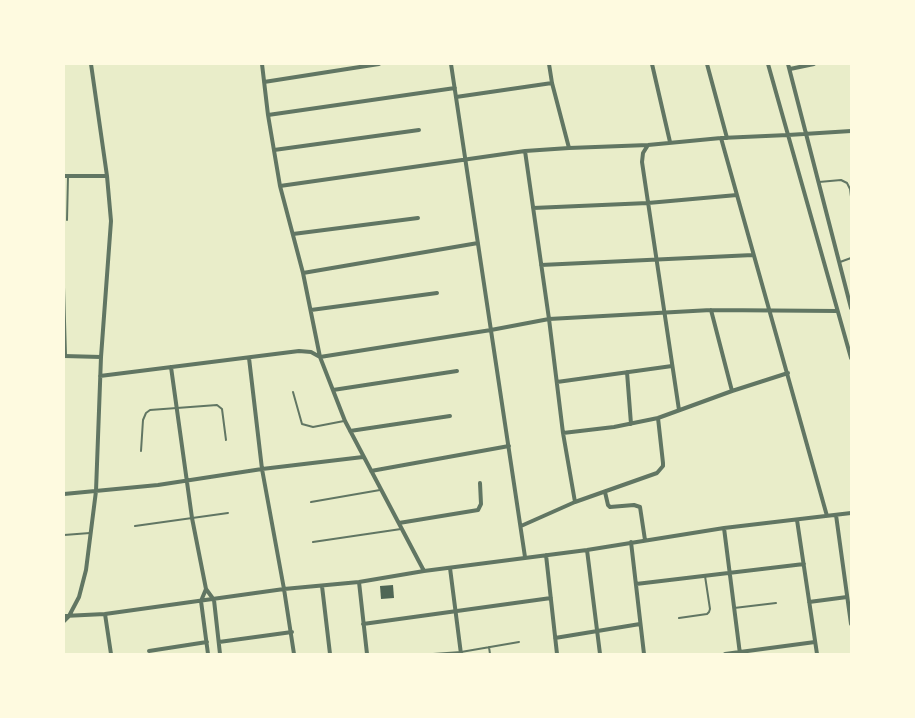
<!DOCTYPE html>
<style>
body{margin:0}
#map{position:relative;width:915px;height:718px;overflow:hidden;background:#e9edc9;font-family:"Alegreya Sans",sans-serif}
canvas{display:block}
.frame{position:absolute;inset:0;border:65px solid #fefae0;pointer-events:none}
</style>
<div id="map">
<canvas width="915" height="718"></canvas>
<div class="frame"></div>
</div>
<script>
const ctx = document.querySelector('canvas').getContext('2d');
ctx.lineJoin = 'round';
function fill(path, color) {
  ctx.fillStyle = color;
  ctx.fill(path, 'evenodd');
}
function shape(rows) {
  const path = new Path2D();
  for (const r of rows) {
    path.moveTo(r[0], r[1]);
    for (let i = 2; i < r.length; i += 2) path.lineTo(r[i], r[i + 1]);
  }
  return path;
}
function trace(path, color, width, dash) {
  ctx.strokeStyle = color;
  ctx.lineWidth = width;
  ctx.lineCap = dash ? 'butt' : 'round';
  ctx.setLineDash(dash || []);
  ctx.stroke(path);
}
const building = shape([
 [393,585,394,598,381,599,380,586]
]);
const service = shape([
 [819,182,841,180,847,183,850,189,851,197],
 [67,220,68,176],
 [840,262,851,258],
 [64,287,66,355],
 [293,392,302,424,313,427,344,421],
 [141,451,143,420,146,413,150,410,217,405,222,409,226,440],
 [311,502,380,490],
 [135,526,228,513],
 [64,535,90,533],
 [313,542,401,529],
 [734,608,776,603],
 [679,618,707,614,709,612,710,609,705,576],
 [489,647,490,654],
 [433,654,461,652,519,642]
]);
const minor = shape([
 [262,64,268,115,280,186,303,273,320,357,491,330,549,319,711,310,837,311],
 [451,64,525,557],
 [549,64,552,83,569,148],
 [652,64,670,142],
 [707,64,727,138],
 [768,64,851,358],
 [788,64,851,308],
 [790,69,814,64],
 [264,82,379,64],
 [456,97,552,83],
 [268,115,455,88],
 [721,138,827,516],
 [648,145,643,153,642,162,679,410],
 [274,150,419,130],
 [525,151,549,319,563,433,575,502],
 [64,176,107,176],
 [280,186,525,151,569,148,648,145,721,138,788,135,851,131],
 [533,208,648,203,737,195],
 [293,234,418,218],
 [541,265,753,255],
 [303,273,478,243],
 [311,310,437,293],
 [711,310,732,391],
 [64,356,101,357],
 [249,358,262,469,284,589,294,654],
 [171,367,192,518,206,589,214,600,220,654],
 [627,372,631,424],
 [100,376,299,351,311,352,320,357,345,421,424,571],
 [557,382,672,366],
 [333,390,457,371],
 [350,431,450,416],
 [563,433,614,427,658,418,732,391,788,373],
 [371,471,509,446],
 [605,492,608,505,610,507,634,505,640,507,645,540],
 [64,494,158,485,262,469,363,457],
 [836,515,851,624],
 [797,520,817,654],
 [399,523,478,510,481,504,480,483],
 [521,526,575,502,657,473,663,466,663,463,658,418],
 [724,528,740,654],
 [631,542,644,654],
 [587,550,600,654],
 [546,555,557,654],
 [450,568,461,654],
 [359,582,367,654],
 [636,584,804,564],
 [322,586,330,654],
 [206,589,201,601,208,654],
 [809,602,847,597],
 [105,614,111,654],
 [64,616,105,614,284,589,359,582,424,571,587,550,724,528,851,513],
 [64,621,69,616,79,597,86,570,96,491,101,357,111,221,107,176,91,64],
 [363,624,551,598],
 [555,638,640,624],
 [219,642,292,632],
 [149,651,207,642],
 [725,654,815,642]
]);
fill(building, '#4f6655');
trace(service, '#617663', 2);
trace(minor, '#617663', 4);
</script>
